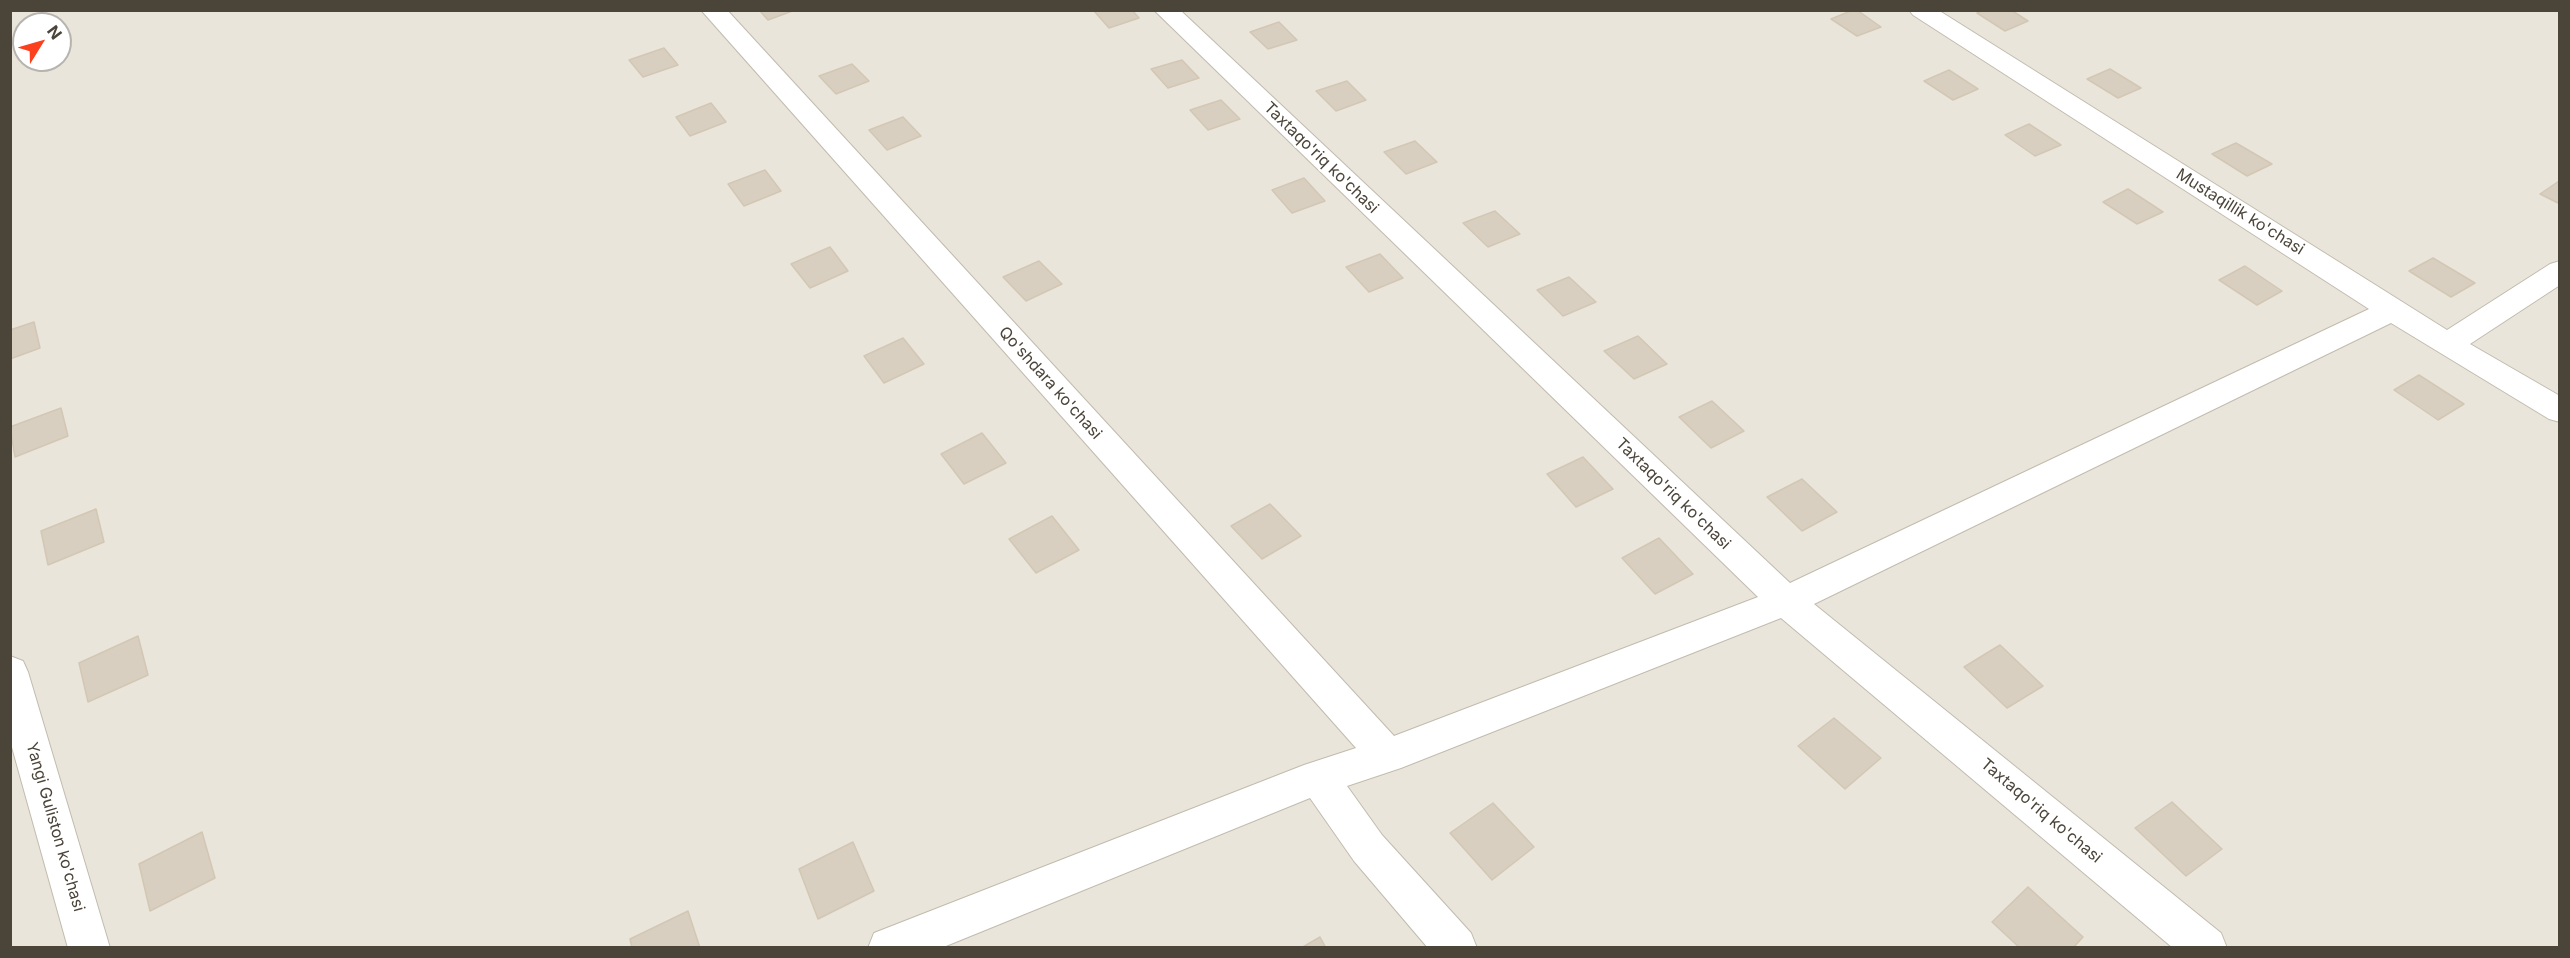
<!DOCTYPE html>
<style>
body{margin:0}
#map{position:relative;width:2570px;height:958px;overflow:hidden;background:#f6f3ec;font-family:Inter,sans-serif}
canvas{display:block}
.frame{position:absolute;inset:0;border:12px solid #4b4439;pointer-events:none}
.north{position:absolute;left:12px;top:12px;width:60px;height:60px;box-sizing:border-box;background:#fff;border:2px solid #b7b4b0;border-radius:50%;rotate:53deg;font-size:16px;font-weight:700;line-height:24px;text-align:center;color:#4b4439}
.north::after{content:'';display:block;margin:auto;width:21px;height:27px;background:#fc3f1d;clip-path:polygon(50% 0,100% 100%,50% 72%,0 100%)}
</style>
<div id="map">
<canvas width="2570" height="958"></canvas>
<div class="frame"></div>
<div class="north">N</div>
</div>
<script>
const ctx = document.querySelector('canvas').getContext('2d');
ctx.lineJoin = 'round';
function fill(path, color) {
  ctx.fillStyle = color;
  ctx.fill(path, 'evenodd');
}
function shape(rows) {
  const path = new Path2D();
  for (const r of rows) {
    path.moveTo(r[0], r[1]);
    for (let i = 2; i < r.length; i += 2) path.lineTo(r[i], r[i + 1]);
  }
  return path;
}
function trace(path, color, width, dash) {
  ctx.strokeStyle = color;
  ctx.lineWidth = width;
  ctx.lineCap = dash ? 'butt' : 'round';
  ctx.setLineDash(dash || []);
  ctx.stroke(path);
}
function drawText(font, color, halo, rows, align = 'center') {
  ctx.font = font + ' Inter,sans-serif';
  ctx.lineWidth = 4.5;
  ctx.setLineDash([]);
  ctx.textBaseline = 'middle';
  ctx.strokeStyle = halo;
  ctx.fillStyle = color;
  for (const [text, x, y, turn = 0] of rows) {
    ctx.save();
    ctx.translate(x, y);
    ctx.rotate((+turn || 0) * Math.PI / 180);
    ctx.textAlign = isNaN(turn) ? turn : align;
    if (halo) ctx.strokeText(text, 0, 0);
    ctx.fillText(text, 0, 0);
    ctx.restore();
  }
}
const residential = shape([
 [11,11,2559,11,2559,947,11,947],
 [24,24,60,24,60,60,24,60]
]);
const building = shape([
 [759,10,795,10,768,20,759,10],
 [1132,10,1139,18,1109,28,1094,11,1132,10],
 [1853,10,1857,10,1881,27,1857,36,1831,19,1853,10],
 [1984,10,2011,10,2028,21,2005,31,1977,13,1984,10],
 [1279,22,1297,40,1268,49,1250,32,1279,22],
 [664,48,678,65,643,77,629,60,664,48],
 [1182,60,1199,78,1168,88,1151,69,1182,60],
 [852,64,869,81,836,94,819,76,852,64],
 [2110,69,2141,88,2118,98,2087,79,2110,69],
 [1949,70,1978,89,1953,100,1924,81,1949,70],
 [1347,81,1366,100,1336,111,1316,91,1347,81],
 [1221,100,1240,119,1208,130,1190,110,1221,100],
 [711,103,726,122,690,136,676,117,711,103],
 [903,117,921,136,887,150,869,130,903,117],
 [2029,124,2061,145,2035,156,2005,135,2029,124],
 [1415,141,1437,162,1406,174,1384,152,1415,141],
 [2236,143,2272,164,2247,176,2212,154,2236,143],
 [765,170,781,191,744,206,728,184,765,170],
 [1304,178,1325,201,1292,213,1272,190,1304,178],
 [2559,181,2560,204,2540,194,2559,181],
 [2128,189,2163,212,2137,224,2103,202,2128,189],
 [1495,211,1520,234,1488,247,1463,223,1495,211],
 [830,247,848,271,810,288,791,264,830,247],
 [1380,254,1403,278,1369,292,1346,267,1380,254],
 [2433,258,2475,283,2451,297,2409,271,2433,258],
 [1039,261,1062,284,1026,301,1003,277,1039,261],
 [2245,266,2282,291,2257,305,2219,280,2245,266],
 [1569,277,1596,302,1563,316,1537,290,1569,277],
 [34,322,40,348,10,359,10,330,34,322],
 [1638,336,1667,364,1634,379,1604,351,1638,336],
 [903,338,924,364,884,383,864,356,903,338],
 [2419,375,2464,404,2438,420,2394,390,2419,375],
 [1712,401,1744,431,1711,448,1679,417,1712,401],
 [61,408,68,436,15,457,10,427,61,408],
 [982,433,1006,463,964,484,941,454,982,433],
 [1583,457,1613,489,1576,507,1547,474,1583,457],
 [1802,479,1837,512,1802,531,1767,497,1802,479],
 [1270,504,1301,536,1262,559,1231,526,1270,504],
 [96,509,104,542,48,565,41,531,96,509],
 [1052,516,1079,550,1036,573,1009,539,1052,516],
 [1659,538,1693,574,1655,594,1622,558,1659,538],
 [138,636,148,675,88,702,79,663,138,636],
 [2000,645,2043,686,2007,708,1964,667,2000,645],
 [1834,718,1881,758,1845,789,1798,746,1834,718],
 [2172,802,2222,849,2186,876,2135,828,2172,802],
 [1493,803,1534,847,1492,880,1450,833,1493,803],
 [202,832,215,878,150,911,139,864,202,832],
 [853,842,874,891,818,919,799,869,853,842],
 [2028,887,2083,937,2073,948,2020,948,1992,922,2028,887],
 [688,911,700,948,632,948,630,939,688,911],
 [1320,937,1326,948,1301,948,1320,937]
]);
const street = shape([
 [701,10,727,10,1394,736,1758,597,1154,10,1180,10,1790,583,2369,309,1913,15,1909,10,1938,10,2447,330,2550,264,2560,261,2560,285,2470,344,2560,396,2560,422,2549,419,2391,323,1814,604,2221,933,2227,948,2173,948,1781,618,1401,768,1347,786,1382,835,1471,933,1477,948,1428,948,1354,861,1310,798,941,948,868,948,874,933,1304,765,1356,748,701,10],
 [10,656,23,661,28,672,110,948,68,948,10,740,10,656]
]);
const streetNames = [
 ["Taxtaqo'riq ko'chasi",1321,158,44],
 ["Mustaqillik ko'chasi",2240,212,32],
 ["Qo'shdara ko'chasi",1050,383,48],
 ["Taxtaqo'riq ko'chasi",1673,494,44],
 ["Taxtaqo'riq ko'chasi",2041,811,40],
 ["Yangi Guliston ko'chasi",55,827,74]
];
fill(residential, '#eae5da');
fill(building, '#d8cfc1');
trace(building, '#d3c7b4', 1.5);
trace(street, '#c2bbae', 2);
fill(street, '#fff');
drawText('16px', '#4b4439', '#fff', streetNames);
</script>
